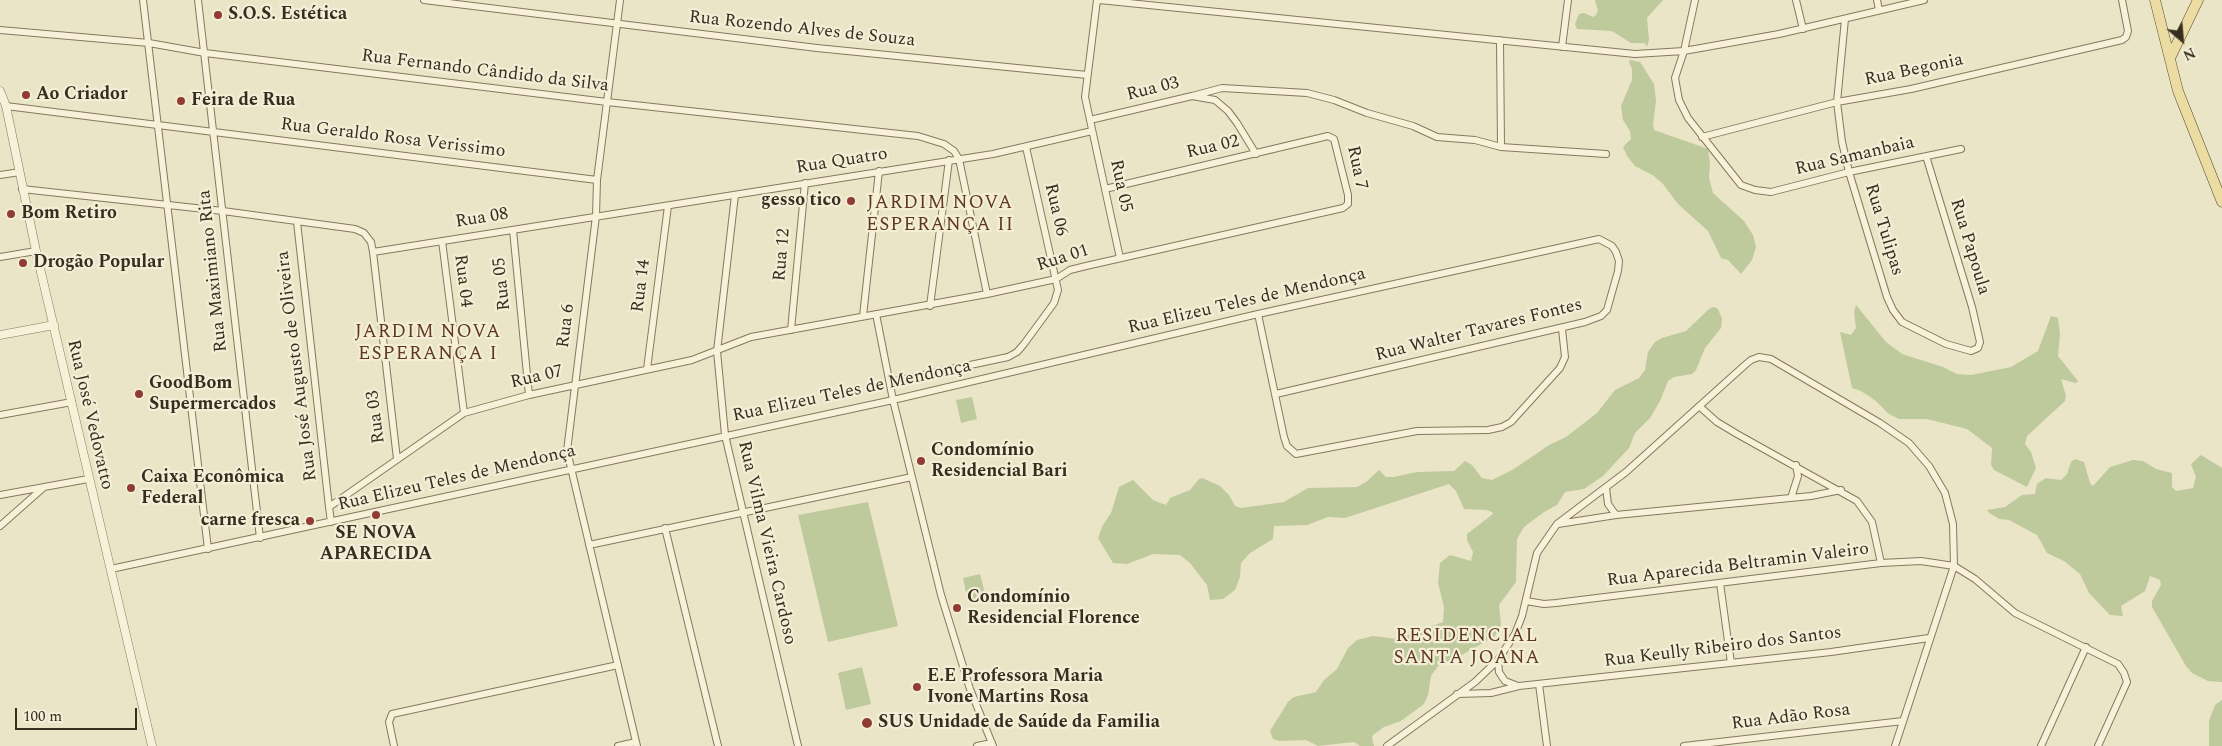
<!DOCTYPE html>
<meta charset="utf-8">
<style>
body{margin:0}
#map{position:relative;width:2222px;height:746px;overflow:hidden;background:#ebe5c7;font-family:Spectral,serif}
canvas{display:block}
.north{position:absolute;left:2157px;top:15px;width:50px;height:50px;-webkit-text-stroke:4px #f3eed6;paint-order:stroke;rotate:153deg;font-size:14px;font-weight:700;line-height:20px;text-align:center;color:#372e20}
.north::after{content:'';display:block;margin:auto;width:18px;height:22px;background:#372e20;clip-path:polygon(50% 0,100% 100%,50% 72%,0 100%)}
.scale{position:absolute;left:15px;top:708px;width:122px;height:22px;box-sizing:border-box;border:2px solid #372e20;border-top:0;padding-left:6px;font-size:15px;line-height:18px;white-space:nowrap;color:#372e20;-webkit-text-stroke:4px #f3eed6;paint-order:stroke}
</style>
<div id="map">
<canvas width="2222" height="746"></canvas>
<div class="north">N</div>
<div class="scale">100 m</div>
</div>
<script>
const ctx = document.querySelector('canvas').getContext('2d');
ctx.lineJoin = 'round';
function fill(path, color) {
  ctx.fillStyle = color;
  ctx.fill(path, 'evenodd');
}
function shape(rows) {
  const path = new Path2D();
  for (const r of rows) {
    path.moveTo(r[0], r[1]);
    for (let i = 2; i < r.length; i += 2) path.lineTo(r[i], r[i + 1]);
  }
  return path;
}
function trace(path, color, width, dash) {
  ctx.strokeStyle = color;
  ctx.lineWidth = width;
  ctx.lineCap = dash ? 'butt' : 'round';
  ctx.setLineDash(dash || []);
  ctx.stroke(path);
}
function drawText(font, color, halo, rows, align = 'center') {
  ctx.font = font + ' Spectral,serif';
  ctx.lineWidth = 4.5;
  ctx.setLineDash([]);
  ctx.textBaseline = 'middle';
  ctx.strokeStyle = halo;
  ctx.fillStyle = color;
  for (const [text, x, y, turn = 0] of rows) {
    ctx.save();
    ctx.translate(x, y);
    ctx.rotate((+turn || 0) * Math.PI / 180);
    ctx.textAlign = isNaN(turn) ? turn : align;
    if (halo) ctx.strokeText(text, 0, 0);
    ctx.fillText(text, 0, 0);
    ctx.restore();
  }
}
const green = shape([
 [1595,0,1663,0,1647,18,1649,40,1647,47,1645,43,1631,43,1612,31,1577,29,1575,24,1579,14,1584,13,1593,17,1596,15,1598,11],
 [1630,60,1640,62,1654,84,1656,101,1653,125,1654,130,1708,149,1710,164,1709,178,1713,193,1744,221,1753,235,1756,247,1752,260,1741,274,1728,260,1721,258,1708,231,1678,204,1663,184,1654,176,1635,166,1627,156,1623,147,1631,139,1630,131,1623,120,1621,106,1632,80,1632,69,1629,62],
 [1856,305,1886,342,1902,354,1943,367,1957,374,1971,375,2011,367,2038,351,2051,316,2058,318,2060,334,2058,356,2078,381,2076,383,2061,379,2066,396,2065,401,2027,436,2025,444,2031,452,2036,468,2027,487,1994,470,1991,465,1992,448,1967,429,1927,419,1899,419,1889,414,1876,401,1861,391,1852,388,1840,332,1851,335,1856,328,1854,312],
 [1714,307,1718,309,1722,319,1721,328,1705,348,1696,370,1692,374,1674,377,1668,381,1660,401,1650,418,1635,433,1629,448,1603,476,1584,489,1565,492,1557,505,1544,512,1524,527,1517,539,1516,582,1499,605,1501,625,1495,636,1455,659,1438,666,1431,676,1428,695,1424,704,1401,721,1384,727,1373,735,1372,738,1374,746,1360,746,1354,742,1318,746,1306,740,1280,741,1273,739,1270,731,1288,702,1294,697,1316,692,1324,680,1337,669,1348,648,1357,640,1373,636,1397,639,1443,622,1444,607,1438,583,1440,563,1450,555,1471,561,1473,552,1467,540,1467,534,1493,514,1492,512,1486,510,1464,509,1456,491,1449,484,1345,518,1328,517,1307,525,1274,526,1273,539,1250,553,1241,563,1240,577,1235,590,1223,599,1210,600,1207,585,1190,563,1180,555,1153,554,1127,564,1113,563,1098,538,1103,525,1111,513,1119,487,1133,480,1153,500,1166,505,1170,498,1190,490,1199,479,1202,478,1220,486,1229,495,1235,506,1241,508,1284,502,1308,488,1357,487,1366,482,1379,470,1386,477,1394,477,1417,472,1454,471,1465,461,1472,465,1482,478,1492,480,1514,469,1549,445,1566,437,1597,413,1615,390,1639,378,1645,370,1648,352,1655,342,1662,338,1686,331,1710,308],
 [972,397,977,419,961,423,956,400],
 [2201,455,2222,468,2222,682,2208,681,2192,673,2186,666,2152,607,2152,601,2161,585,2160,580,2150,576,2145,591,2121,606,2123,616,2110,615,2089,593,2080,574,2064,561,2047,553,2037,535,2009,520,1999,519,1988,512,1987,510,2005,507,2022,495,2035,494,2037,484,2046,478,2061,480,2067,474,2071,462,2075,459,2084,462,2090,483,2093,486,2110,467,2133,460,2143,461,2156,469,2172,473,2172,487,2176,491,2193,488,2196,477,2191,464],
 [868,502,898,626,828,642,798,515],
 [980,574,986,598,968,602,963,578],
 [862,667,871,704,846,710,838,673],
 [2222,700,2222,746,2209,746,2209,721,2215,705]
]);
const minor = shape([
 [143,0,208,549],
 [198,0,260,538],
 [424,0,817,48,1087,75],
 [620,0,597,180,596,216,567,451,637,746],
 [1097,0,1085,97,1120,258],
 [1099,0,1635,54,1684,51,1779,34,1924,0],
 [1695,0,1684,51,1675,78,1679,100,1688,118,1741,185,1755,190,1771,192,1849,172,1961,149],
 [1796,0,1803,29],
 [1877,0,1879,10],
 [1845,19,1837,102,1842,142,1849,172,1887,297,1893,310,1902,322,1946,344,1971,351,1978,348,1980,342,1972,307,1926,156],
 [0,30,149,43,205,53,607,102,918,136,944,144,954,151,959,159,987,294],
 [1500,40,1501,147],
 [1562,47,1568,0],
 [1192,96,1222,88,1307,93,1334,100,1367,113,1413,126,1437,137,1475,140,1501,147,1606,154],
 [6,106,597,180],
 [1090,120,1192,96,1215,100,1228,111,1237,123,1256,154],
 [1702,137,1837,102,1911,89,2122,40,2126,37,2128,31,2122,0],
 [0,175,20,172],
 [22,189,223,211,355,229,364,233,371,242,373,252,397,459],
 [735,195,717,351,725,435,798,746],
 [297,222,329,507],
 [513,230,529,395],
 [442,241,464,413],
 [373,252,993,154,1092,131],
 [0,257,36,251],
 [930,306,949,160],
 [876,314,893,400,941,595,970,689,993,746],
 [1258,314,1284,437,1287,446,1296,454,1417,431,1488,430,1502,427,1511,422,1560,368,1565,357,1562,329],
 [863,316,879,171],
 [791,330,805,183],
 [647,369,668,206],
 [890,382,1008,357,1017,352,1024,344,1054,303,1058,290,1026,147],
 [1699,406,1717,422,1737,434,1857,501,1872,522,1881,563],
 [0,415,72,402],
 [1606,488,1608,504,1616,515],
 [0,495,88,479],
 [1791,498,1798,476,1796,465],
 [331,522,329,507,464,413,529,395,692,360,751,337,987,294,1056,279,1070,270,1086,266,1343,208,1348,204,1348,195,1334,139,1328,136,1105,189],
 [1558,524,1616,515,1811,496,1841,490],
 [0,526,43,488],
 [665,528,718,746],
 [589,545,912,477],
 [111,569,893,400,1258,314,1599,239,1612,246,1616,252,1619,261,1618,271,1607,310,1601,316,1585,322,1276,394],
 [1720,583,1731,663],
 [1526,601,1544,604,1556,603,1881,563,1921,561,1954,566,1975,579,2015,613,2118,664,2124,673,2127,682,2098,746],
 [1498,660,1499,672,1505,681,1518,686],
 [1539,684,1547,746],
 [1457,694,1491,693,1519,686,1831,652,1929,638],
 [394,746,389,722,392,714,618,665],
 [618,746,636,742],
 [977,746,992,743],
 [1387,746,1475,682,1498,660,1515,634,1522,616,1537,553,1557,524,1626,472,1745,365,1751,360,1759,357,1771,359,1880,423,1909,443,1929,466,1945,493,1953,524,1954,566,1895,746],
 [1684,746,1903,721],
 [2041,746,2086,647]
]);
const tertiary = shape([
 [0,91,6,106,36,251,152,746],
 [0,335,54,325]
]);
const primary = shape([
 [2155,0,2178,91,2222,202],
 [2170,58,2198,0]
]);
const markers = [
 [218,15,5,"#903c32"],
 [26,95,5,"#903c32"],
 [181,101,5,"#903c32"],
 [851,201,5,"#903c32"],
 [11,214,5,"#903c32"],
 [23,263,5,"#903c32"],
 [139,394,5,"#903c32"],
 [921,461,5,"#903c32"],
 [131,488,5,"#903c32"],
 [376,515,5,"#903c32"],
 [310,521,5,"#903c32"],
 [957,608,5,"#903c32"],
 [917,687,5,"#903c32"],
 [867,723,6,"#903c32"]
];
const poiNames = [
 ["S.O.S. Estética",228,15],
 ["Ao Criador",36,95],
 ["Feira de Rua",191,101],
 ["gesso tico",841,201,"right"],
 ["Bom Retiro",21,214],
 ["Drogão Popular",33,263],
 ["GoodBom",149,384],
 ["Supermercados",149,405],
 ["Condomínio",931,451],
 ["Residencial Bari",931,472],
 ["Caixa Econômica",141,478],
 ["Federal",141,499],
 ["carne fresca",300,521,"right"],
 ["SE NOVA",376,534,"center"],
 ["APARECIDA",376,555,"center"],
 ["Condomínio",967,598],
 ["Residencial Florence",967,619],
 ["E.E Professora Maria",927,677],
 ["Ivone Martins Rosa",927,698],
 ["SUS Unidade de Saúde da Familia",878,723]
];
const streetNames = [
 ["Rua Rozendo Alves de Souza",802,30,6],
 ["Rua Begonia",1914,71,-12],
 ["Rua Fernando Cândido da Silva",485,72,7],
 ["Rua 03",1153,90,-14],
 ["Rua Geraldo Rosa Verissimo",393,139,7],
 ["Rua 02",1213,148,-13],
 ["Rua Samanbaia",1855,157,-13],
 ["Rua Quatro",842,162,-9],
 ["Rua 7",1356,168,78],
 ["Rua 05",1120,186,78],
 ["Rua 06",1055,210,77],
 ["Rua 08",482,219,-9],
 ["Rua Tulipas",1883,230,73],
 ["Rua Papoula",1969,247,73],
 ["Rua 12",783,255,-85],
 ["Rua 01",1063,259,-18],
 ["Rua Maximiano Rita",214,271,-96],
 ["Rua 04",462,281,83],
 ["Rua 05",503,284,-96],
 ["Rua 14",642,286,-83],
 ["Rua Elizeu Teles de Mendonça",1247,302,-13],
 ["Rua 6",567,326,-83],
 ["Rua Walter Tavares Fontes",1479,331,-14],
 ["Rua José Augusto de Oliveira",298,366,-97],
 ["Rua 07",537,378,-13],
 ["Rua Elizeu Teles de Mendonça",852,392,-12],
 ["Rua José Vedovatto",89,415,77],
 ["Rua 03",377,417,-97],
 ["Rua Elizeu Teles de Mendonça",457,479,-13],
 ["Rua Vilma Vieira Cardoso",766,543,77],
 ["Rua Aparecida Beltramin Valeiro",1738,566,-7],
 ["Rua Keully Ribeiro dos Santos",1723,648,-7],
 ["Rua Adão Rosa",1791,718,-7]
];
const neighbourhoodNames = [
 ["JARDIM NOVA",940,204],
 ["ESPERANÇA II",940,226],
 ["JARDIM NOVA",428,333],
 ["ESPERANÇA I",428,355],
 ["RESIDENCIAL",1467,637],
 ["SANTA JOANA",1467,659]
];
fill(green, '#bec99c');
trace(minor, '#86785e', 8);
trace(tertiary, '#86785e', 9);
trace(primary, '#544632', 11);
trace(minor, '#f7f1da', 6);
trace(tertiary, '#f7f1da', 8);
trace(primary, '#ebdda2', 10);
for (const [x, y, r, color] of markers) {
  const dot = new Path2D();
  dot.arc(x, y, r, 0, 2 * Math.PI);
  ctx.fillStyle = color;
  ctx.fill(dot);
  trace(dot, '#f3eed6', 2);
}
drawText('bold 18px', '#372e20', '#f3eed6', poiNames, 'left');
drawText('18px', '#372e20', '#f3eed6', streetNames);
ctx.letterSpacing = '1px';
drawText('19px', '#613723', '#f3eed6', neighbourhoodNames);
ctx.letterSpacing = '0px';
</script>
